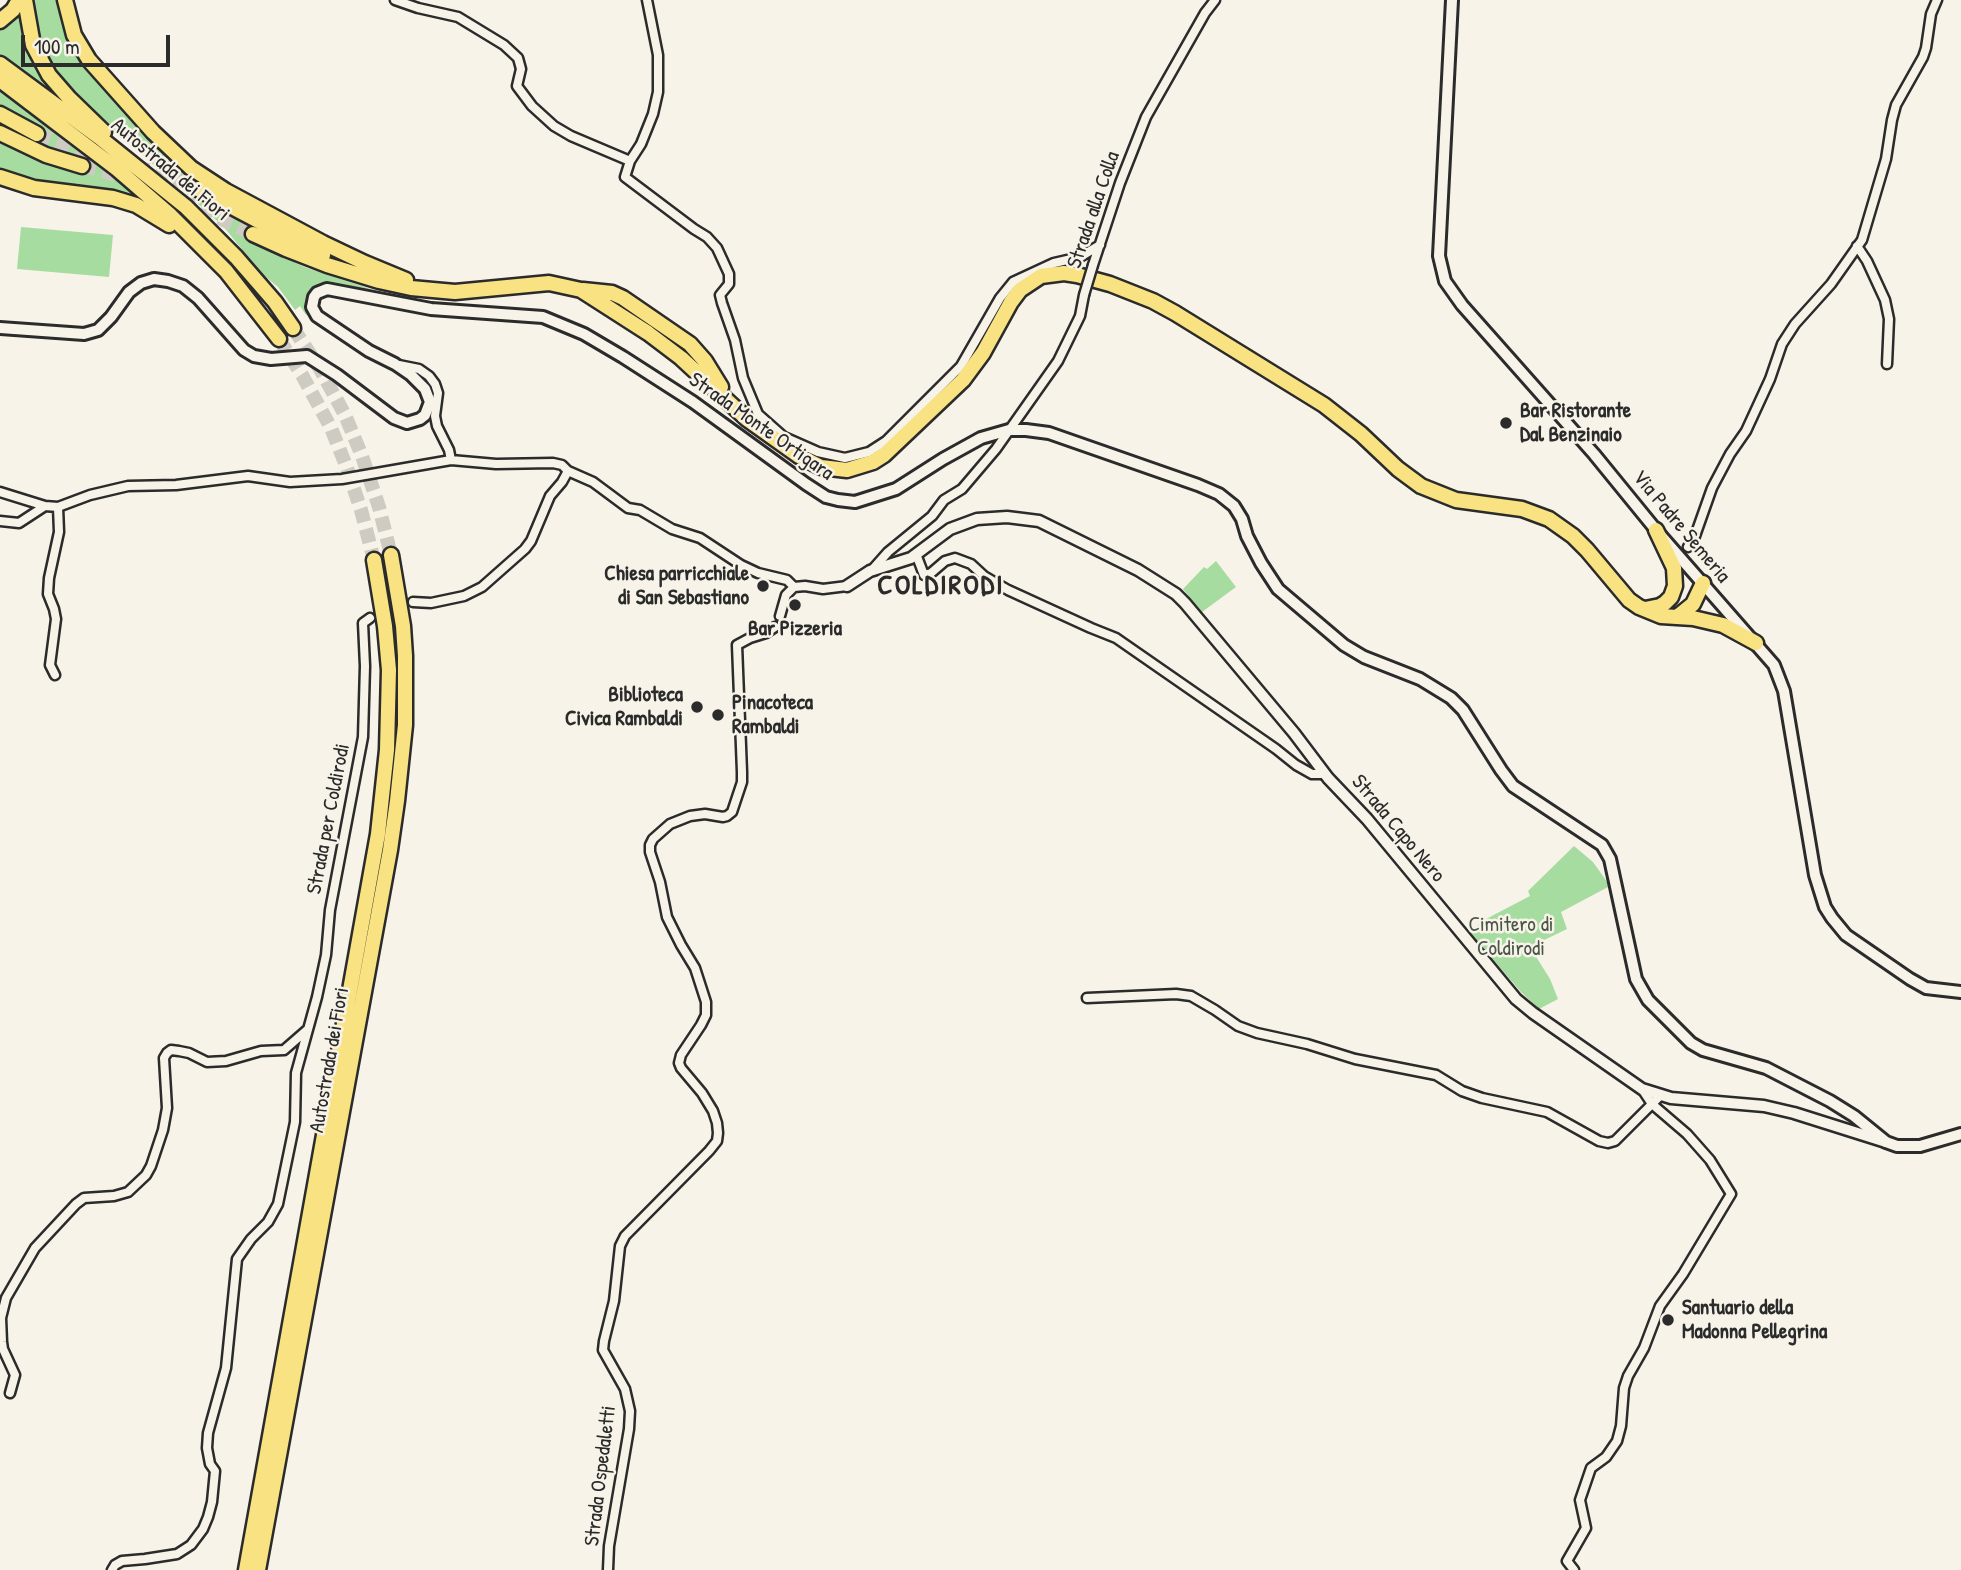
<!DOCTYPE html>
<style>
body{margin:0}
#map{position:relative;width:1961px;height:1570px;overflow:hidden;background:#f7f3e8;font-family:"Patrick Hand",sans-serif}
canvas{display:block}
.scale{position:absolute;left:21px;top:35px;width:149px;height:32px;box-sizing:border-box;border:4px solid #2b2b2b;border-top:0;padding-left:9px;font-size:21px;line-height:24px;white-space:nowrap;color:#2b2b2b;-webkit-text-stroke:5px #f7f3e8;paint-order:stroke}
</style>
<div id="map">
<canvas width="1961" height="1570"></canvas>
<div class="scale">100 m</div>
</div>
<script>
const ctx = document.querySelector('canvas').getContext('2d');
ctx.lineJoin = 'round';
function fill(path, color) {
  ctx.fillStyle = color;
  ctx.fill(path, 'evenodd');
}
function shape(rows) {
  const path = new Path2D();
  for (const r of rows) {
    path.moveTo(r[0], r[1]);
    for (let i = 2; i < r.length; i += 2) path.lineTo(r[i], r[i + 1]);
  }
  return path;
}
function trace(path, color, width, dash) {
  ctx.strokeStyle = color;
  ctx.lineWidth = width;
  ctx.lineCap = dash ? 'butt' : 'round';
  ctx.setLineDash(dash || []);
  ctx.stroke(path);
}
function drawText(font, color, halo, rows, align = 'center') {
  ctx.font = font + ' "Patrick Hand",sans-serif';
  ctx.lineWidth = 5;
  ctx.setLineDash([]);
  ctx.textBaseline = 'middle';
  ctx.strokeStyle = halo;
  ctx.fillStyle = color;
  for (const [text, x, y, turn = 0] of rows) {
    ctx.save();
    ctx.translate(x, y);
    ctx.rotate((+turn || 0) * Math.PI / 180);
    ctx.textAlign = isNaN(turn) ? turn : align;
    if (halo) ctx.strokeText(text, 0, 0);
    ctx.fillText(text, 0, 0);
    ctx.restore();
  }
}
const green = shape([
 [31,0,60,0,65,27,202,183,195,196,254,227,247,241,307,268,395,297,340,286,320,284,312,289,307,298,306,307,308,314,306,315,300,306,295,310,278,287,261,273,223,226,74,95,58,78,36,40],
 [21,6,61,98,60,99,0,56,0,27],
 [0,91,50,128,141,200,34,183,0,171,0,138,49,150,0,128,0,121,32,139,38,126,0,105],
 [21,227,113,235,109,277,17,269],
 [1216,561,1236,587,1202,612,1183,589,1204,567,1207,569],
 [1574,846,1593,862,1610,886,1561,912,1567,929,1538,943,1541,949,1535,955,1550,979,1558,999,1539,1009,1521,992,1469,932,1486,919,1530,896,1528,891]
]);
const motorwayTunnel = shape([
 [37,134,95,154],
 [82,166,104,171,192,205,253,234],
 [135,166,174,178,198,189],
 [293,328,320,369,345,415,362,456,379,507,391,555],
 [279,339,302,375,331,428,347,468,361,510,374,560]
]);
const minor = shape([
 [395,0,418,8,458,17,504,45,518,58,521,69,517,86,532,106,554,126,571,136,630,161,625,177,694,229,707,237,717,248,729,274,729,284,720,295,722,303,735,340,743,378,758,414,757,421],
 [630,161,641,144,653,114,658,92,658,55,647,0],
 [1857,246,1867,261,1885,300,1889,319,1887,364],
 [1093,265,1120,183,1146,117,1205,13,1215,0],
 [399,365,419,369,429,376,435,384,438,393,435,416,437,426,449,450,451,460],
 [758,414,784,437,818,452,845,458,869,452,886,441,961,366,1000,298,1013,282,1054,263,1080,257,1100,245],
 [0,492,45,506],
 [0,521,19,523,45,506,58,507,90,495,128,486,176,485,248,476,290,482,342,479,451,460,496,464,553,463,562,465,568,471,593,482,628,508,640,510,672,529,700,538,741,565,758,573,787,580,794,587,805,586,823,589,847,586],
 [1688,547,1695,536,1712,488,1730,454,1746,431,1770,379,1782,344,1795,324,1831,284,1862,240,1886,159,1892,120,1896,105,1923,57,1926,48,1931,14,1937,0],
 [916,554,924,575,931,573,945,561,955,558,971,564,984,576,1008,590,1091,628,1116,638,1276,749,1296,765,1312,774,1325,774],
 [872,570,888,552,932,516,944,500,962,489,996,449,1058,361,1080,316,1084,295],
 [413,602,431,603,464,596,482,587,525,549,531,541,550,496,562,482,568,471],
 [780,616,786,595,794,587],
 [55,675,50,665,56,619,54,609,48,594,49,578,59,532,58,507],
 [1087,998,1176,994,1191,996,1215,1010,1238,1026,1257,1033,1307,1044,1355,1059,1436,1075,1462,1091,1482,1098,1547,1112,1599,1141,1608,1143,1615,1141,1661,1095],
 [10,1393,15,1375,3,1349,2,1342,1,1318,6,1298,35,1248,76,1204,84,1198,114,1196,128,1192,146,1175,151,1166,163,1130,167,1108,164,1058,167,1053,171,1050,179,1051,189,1053,207,1062,226,1061,261,1051,284,1050,307,1030],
 [112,1570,115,1565,122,1561,145,1559,177,1554,191,1545,203,1529,208,1517,212,1502,215,1471,210,1464,207,1448,208,1433,226,1368,237,1259,251,1239,268,1222,278,1204,295,1122,296,1073,317,997,326,955,330,910,363,737,365,666,363,623,370,618],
 [608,1570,609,1546,629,1429,630,1411,625,1389,603,1350,604,1341,614,1301,620,1246,625,1236,709,1151,717,1141,718,1133,717,1123,713,1111,702,1093,681,1068,679,1063,681,1055,701,1025,706,1015,706,1002,695,968,681,945,667,917,660,882,650,852,650,845,653,839,670,824,690,816,705,814,723,817,727,816,732,812,742,782,742,772,737,645,750,638,766,633,775,627],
 [1574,1570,1567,1561,1586,1528,1580,1500,1591,1468,1606,1457,1617,1441,1621,1426,1624,1388,1628,1376,1644,1348,1660,1306,1683,1274,1731,1194,1710,1160,1687,1134,1652,1104,1642,1089]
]);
const tertiary = shape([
 [847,586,870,571,911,558,950,529,977,519,1007,517,1039,521,1138,570,1176,594,1185,603,1294,733,1328,778,1367,819,1516,999,1533,1013,1642,1089,1671,1098,1764,1106,1794,1113,1886,1142]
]);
const secondary = shape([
 [1452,0,1439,256,1445,281,1462,305,1594,454,1656,530,1774,665,1784,691,1815,875,1825,907,1832,918,1846,935,1910,979,1926,988,1961,992],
 [0,328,84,334,98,330,111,317,129,292,141,283,154,279,168,281,183,286,198,298,244,350,254,356,271,359,307,356,337,375,394,418,407,423,420,419,425,415,430,402,425,389,411,375,395,364,369,351,317,316,312,307,314,297,317,293,327,289,431,309,543,317,584,334,623,357,693,402,806,484,826,497,838,500,855,502,896,489,943,459,981,438,1009,430,1026,430,1049,433,1198,485,1219,494,1234,506,1242,519,1247,536,1261,563,1278,589,1344,645,1364,657,1420,679,1451,698,1463,710,1501,770,1513,786,1602,845,1610,859,1636,979,1648,1000,1691,1043,1703,1050,1766,1068,1830,1101,1854,1116,1886,1142,1897,1146,1920,1146,1961,1134]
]);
const motorway = shape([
 [25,0,33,45,49,75,69,98,104,132],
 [65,0,74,35,89,60,153,132,191,168,226,191,323,243,365,263,406,280],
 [0,21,13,10,19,0],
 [0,64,99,137,186,207,236,257,275,302,293,328],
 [0,80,117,169,169,214,226,271,279,339],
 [0,114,37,134],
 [0,133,46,155,82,166],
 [0,177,34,188,113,198,136,205,169,225],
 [198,189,323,255],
 [253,234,286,249,327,265,379,281,411,288,455,292,549,283,581,290,648,333,681,358,747,419,799,456,821,467,847,470,873,462,884,455,963,380,983,353,1011,302,1020,290,1041,276,1064,273,1077,275,1110,284,1153,301,1175,313,1324,405,1361,434,1398,469,1421,486,1456,500,1522,509,1549,519,1573,536,1587,550,1629,600,1639,607,1661,616,1693,618,1723,625,1756,643],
 [583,290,612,293,623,298,690,344,705,361,721,387],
 [1645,609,1660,606,1665,603,1671,597,1675,586,1674,568,1656,530],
 [1677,617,1693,604,1703,583],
 [246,1570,378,834,387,750,389,670,385,626,374,560],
 [258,1570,390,850,397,801,405,725,405,656,403,626,391,555]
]);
const minorBridge = shape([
 [1084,295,1093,265]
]);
const markers = [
 [1506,423,7,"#2b2b2b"],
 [763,586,7,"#2b2b2b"],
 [795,605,7,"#2b2b2b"],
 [697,707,7,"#2b2b2b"],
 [718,715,7,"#2b2b2b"],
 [1668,1320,7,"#2b2b2b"]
];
const streetNames = [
 ["Autostrada dei Fiori",170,170,40],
 ["Strada alla Colla",1094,210,-71],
 ["Strada Monte Ortigara",761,427,35],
 ["Via Padre Semeria",1681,527,50],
 ["Strada per Coldirodi",329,819,-79],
 ["Strada Capo Nero",1398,829,50],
 ["Autostrada dei Fiori",330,1060,-80],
 ["Strada Ospedaletti",601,1476,-83]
];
const poiNames = [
 ["Bar Ristorante",1520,411],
 ["Dal Benzinaio",1520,435],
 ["Chiesa parricchiale",749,574,"right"],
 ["di San Sebastiano",749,598,"right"],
 ["Bar Pizzeria",795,629,"center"],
 ["Biblioteca",683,695,"right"],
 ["Civica Rambaldi",683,719,"right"],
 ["Pinacoteca",732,703],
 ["Rambaldi",732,727],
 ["Santuario della",1682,1308],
 ["Madonna Pellegrina",1682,1332]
];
const parkNames = [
 ["Cimitero di",1511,925],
 ["Coldirodi",1511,949]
];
const districtNames = [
 ["COLDIRODI",941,587]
];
fill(green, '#a6dca0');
trace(motorwayTunnel, '#cecbc2', 14, [14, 7]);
trace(minor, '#2b2b2b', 13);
trace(tertiary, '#2b2b2b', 15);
trace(secondary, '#2b2b2b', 16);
trace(motorway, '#2b2b2b', 19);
trace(minor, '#f7f3e8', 8);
trace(tertiary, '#f7f3e8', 10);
trace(secondary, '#f7f3e8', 10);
trace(motorway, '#f8e281', 14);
trace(minorBridge, '#2b2b2b', 13, []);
trace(minorBridge, '#f7f3e8', 8);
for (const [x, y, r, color] of markers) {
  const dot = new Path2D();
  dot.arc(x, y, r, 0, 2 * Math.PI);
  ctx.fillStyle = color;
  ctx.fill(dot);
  trace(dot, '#f7f3e8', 2.5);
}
drawText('21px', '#2b2b2b', '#f7f3e8', streetNames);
drawText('bold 21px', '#2b2b2b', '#f7f3e8', poiNames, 'left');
drawText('21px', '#4a5748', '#f7f3e8', parkNames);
ctx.letterSpacing = '2px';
drawText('bold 28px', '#2b2b2b', '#f7f3e8', districtNames);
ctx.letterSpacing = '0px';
</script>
